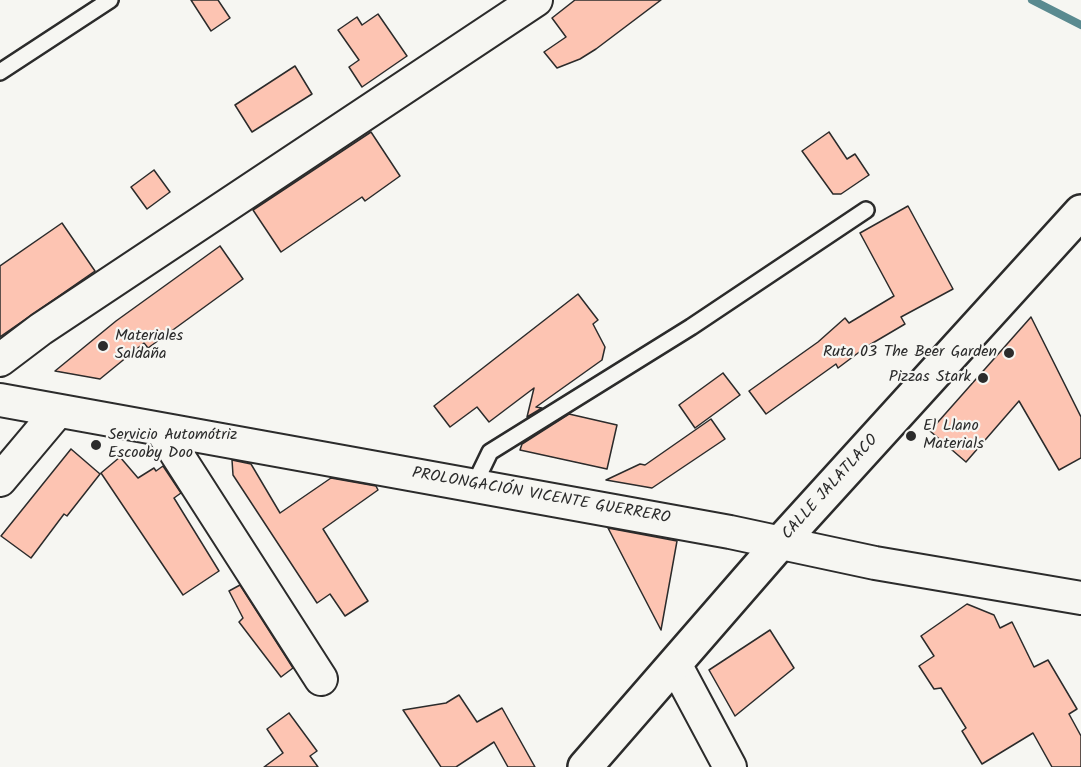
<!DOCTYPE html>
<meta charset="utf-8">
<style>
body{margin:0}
canvas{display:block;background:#f6f6f2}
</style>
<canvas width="1081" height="767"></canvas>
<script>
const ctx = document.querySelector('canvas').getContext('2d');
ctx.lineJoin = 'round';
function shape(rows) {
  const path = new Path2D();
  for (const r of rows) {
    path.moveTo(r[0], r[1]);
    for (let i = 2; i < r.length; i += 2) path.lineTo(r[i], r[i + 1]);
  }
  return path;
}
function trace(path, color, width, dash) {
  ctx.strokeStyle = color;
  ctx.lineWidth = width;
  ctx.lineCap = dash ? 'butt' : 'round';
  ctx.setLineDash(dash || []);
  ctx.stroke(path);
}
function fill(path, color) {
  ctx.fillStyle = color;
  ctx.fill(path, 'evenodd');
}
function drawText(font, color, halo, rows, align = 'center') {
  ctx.font = font + ' Kalam,sans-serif';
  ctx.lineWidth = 4.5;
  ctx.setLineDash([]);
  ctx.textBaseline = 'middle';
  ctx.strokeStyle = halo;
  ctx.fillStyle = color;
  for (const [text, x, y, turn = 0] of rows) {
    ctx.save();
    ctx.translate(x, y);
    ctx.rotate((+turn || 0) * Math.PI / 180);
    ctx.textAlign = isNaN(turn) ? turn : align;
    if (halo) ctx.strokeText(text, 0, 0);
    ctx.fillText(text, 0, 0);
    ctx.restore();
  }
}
const stream = shape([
 [1032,0,1081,25]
]);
const building = shape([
 [191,0,218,0,230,18,211,31,191,0],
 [575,0,661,0,596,49,580,59,557,68,544,52,566,37,552,18,575,0],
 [378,14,407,56,362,87,349,67,359,60,338,30,357,17,362,25,378,14],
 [295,66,312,94,252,132,235,105,295,66],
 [371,132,400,176,365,201,362,197,281,252,253,210,371,132],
 [829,132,847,159,855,154,869,175,841,194,833,194,802,151,829,132],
 [154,170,170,192,147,209,131,187,154,170],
 [908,206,953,289,901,317,905,324,866,347,838,368,836,364,766,414,749,391,818,342,845,318,849,323,894,296,860,233,908,206],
 [62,223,95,271,0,337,0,266,62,223],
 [220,246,243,279,148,348,144,343,100,379,55,371,116,321,220,246],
 [578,294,598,320,593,324,605,347,602,360,536,407,542,408,527,417,534,388,489,422,477,407,450,427,434,406,578,294],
 [1031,317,1081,417,1081,458,1059,470,1019,401,966,462,930,431,1031,317],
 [723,373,740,395,695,428,679,405,723,373],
 [569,414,617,425,607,469,520,450,522,444,569,414],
 [711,419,725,439,652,488,606,480,640,464,645,465,711,419],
 [71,449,100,474,67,516,64,514,31,558,1,536,71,449],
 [120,457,138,478,154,468,156,471,163,466,181,493,174,498,219,571,183,595,101,473,120,457],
 [232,460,251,464,280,513,331,478,376,486,378,490,323,529,368,601,345,616,330,594,317,603,233,475,232,460],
 [608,528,677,541,661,630,608,528],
 [240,585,293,668,281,677,239,622,243,618,229,591,240,585],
 [967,604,994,615,1000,628,1012,622,1034,667,1048,660,1077,709,1069,714,1081,736,1081,767,1052,767,1033,733,982,764,962,731,966,728,941,688,934,689,919,666,934,656,921,636,967,604],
 [770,630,794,668,735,716,709,670,770,630],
 [459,695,477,722,502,708,535,767,508,767,494,742,456,767,441,767,403,710,446,703,459,695],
 [289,713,317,751,310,756,318,767,264,767,283,753,267,729,289,713]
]);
const service = shape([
 [0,72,110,0],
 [474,485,490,452,691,327,866,210]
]);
const minor = shape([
 [0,360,41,329,536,0],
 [0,400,730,532,875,563,1081,598],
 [162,431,321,679],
 [0,480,58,411],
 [675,664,730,767]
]);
const secondary = shape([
 [585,767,779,544,1081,212]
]);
const markers = [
 [103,346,6,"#2b2b2b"],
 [1009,353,6,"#2b2b2b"],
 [983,378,6,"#2b2b2b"],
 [911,436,6,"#2b2b2b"],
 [96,445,6,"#2b2b2b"]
];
const poiNames = [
 ["Materiales",115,337],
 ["Saldaña",115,355],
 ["Ruta 03 The Beer Garden",997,353,"right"],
 ["Pizzas Stark",971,378,"right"],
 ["El Llano",923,427],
 ["Materials",923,445],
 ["Servicio Automótriz",108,436],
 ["Escooby Doo",108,454]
];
const streetNames = [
 ["CALLE JALATLACO",831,488,-48],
 ["PROLONGACIÓN VICENTE GUERRERO",541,497,10]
];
trace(stream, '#5a8a90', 8);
fill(building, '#fdc4b2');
trace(building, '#2b2b2b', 1.5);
trace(service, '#2b2b2b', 20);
trace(minor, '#2b2b2b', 36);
trace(secondary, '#2b2b2b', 38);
trace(service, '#f6f6f2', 15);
trace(minor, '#f6f6f2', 32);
trace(secondary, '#f6f6f2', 33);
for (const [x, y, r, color] of markers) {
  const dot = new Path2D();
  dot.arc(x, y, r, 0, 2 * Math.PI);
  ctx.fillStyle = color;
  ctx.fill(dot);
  trace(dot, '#f6f6f2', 2);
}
drawText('16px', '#2b2b2b', '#f6f6f2', poiNames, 'left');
drawText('16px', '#2b2b2b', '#f6f6f2', streetNames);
</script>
